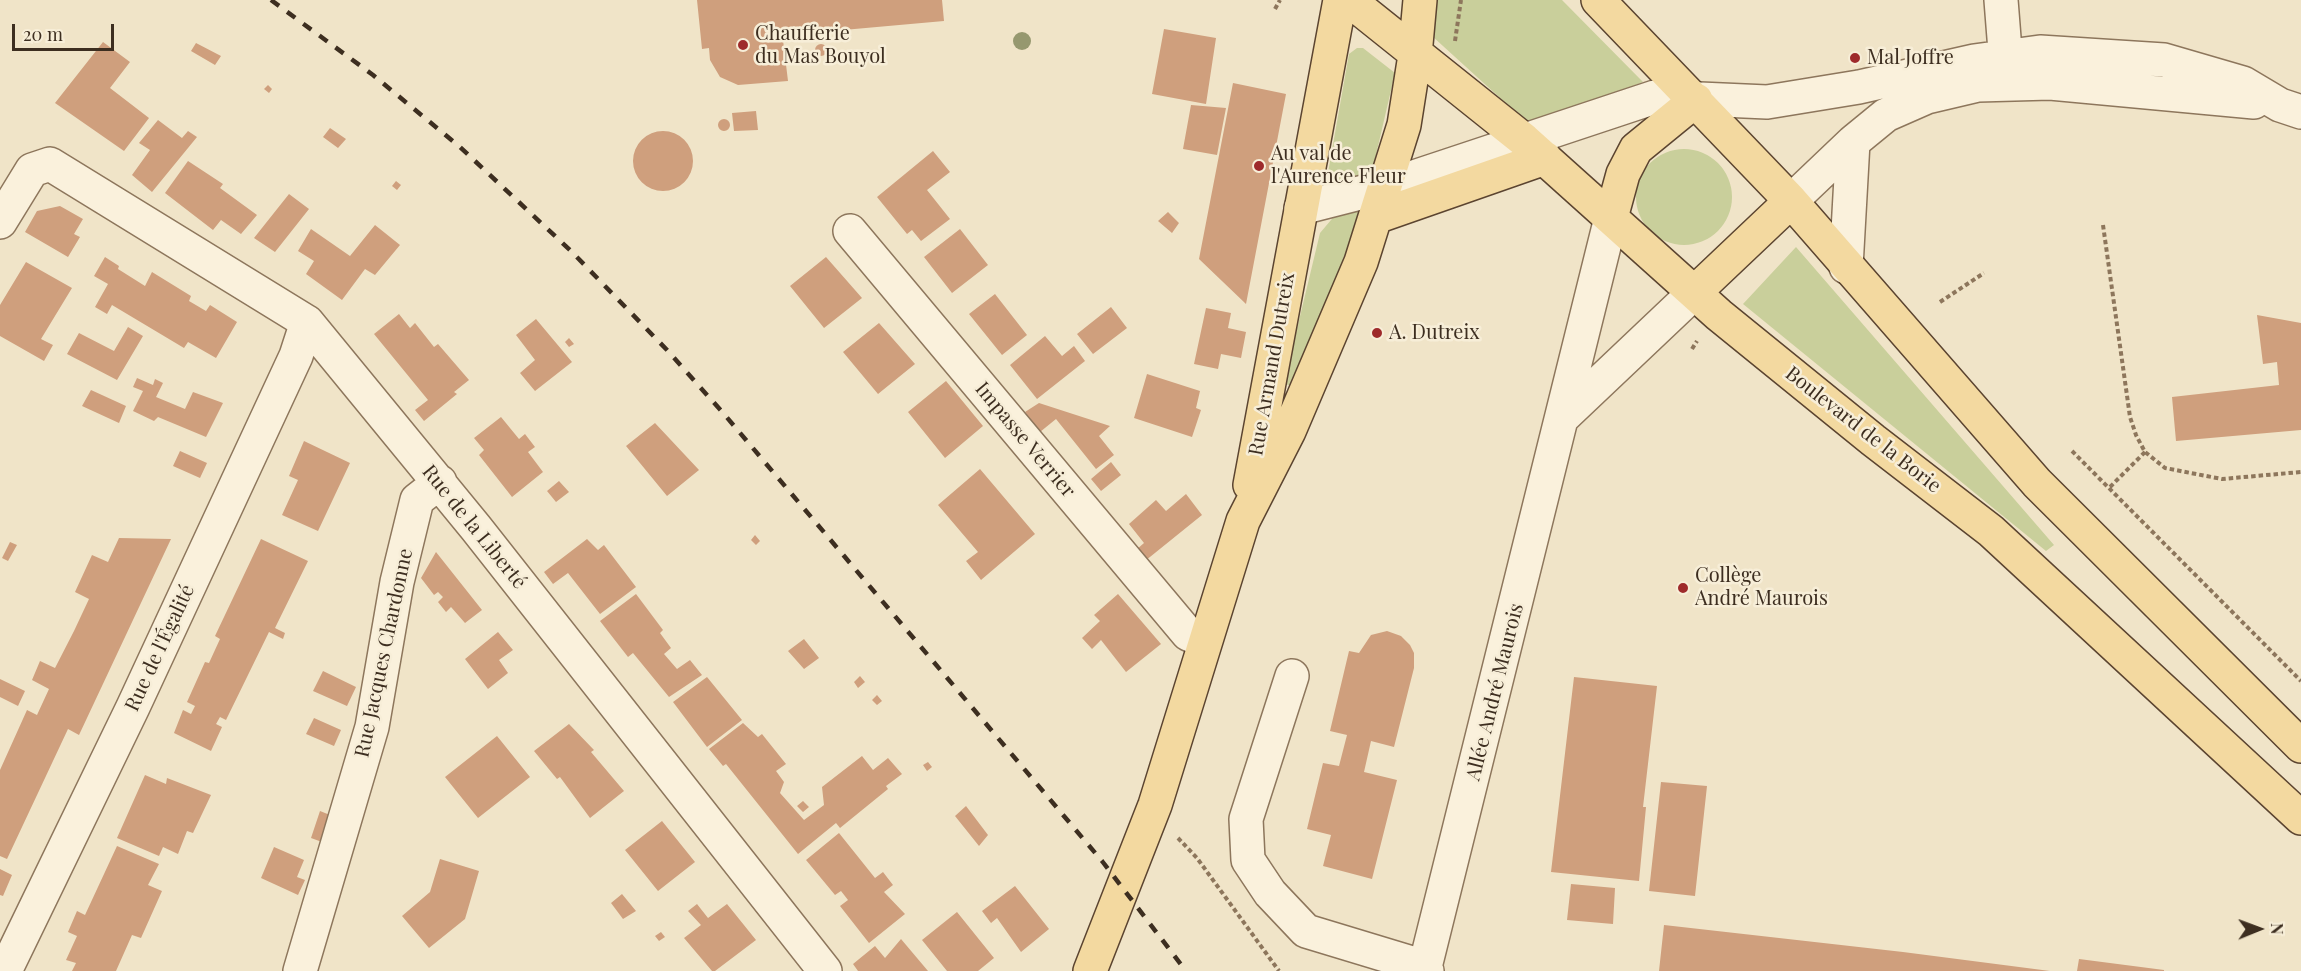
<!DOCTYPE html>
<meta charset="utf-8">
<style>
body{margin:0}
#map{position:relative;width:2301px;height:971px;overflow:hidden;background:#f0e4c8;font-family:"Playfair Display",serif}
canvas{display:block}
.north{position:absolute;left:2229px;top:899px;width:60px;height:60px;-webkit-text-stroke:4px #f7eed8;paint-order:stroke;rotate:89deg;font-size:16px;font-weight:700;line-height:24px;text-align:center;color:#3d2e20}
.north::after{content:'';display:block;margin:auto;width:21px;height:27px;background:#3d2e20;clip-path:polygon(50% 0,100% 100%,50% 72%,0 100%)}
.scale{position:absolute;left:12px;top:24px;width:102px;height:27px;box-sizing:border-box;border:3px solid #3d2e20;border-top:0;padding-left:8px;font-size:18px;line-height:21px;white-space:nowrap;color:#3d2e20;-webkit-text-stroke:4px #f7eed8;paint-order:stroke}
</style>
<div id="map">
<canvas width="2301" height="971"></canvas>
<div class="north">N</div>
<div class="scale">20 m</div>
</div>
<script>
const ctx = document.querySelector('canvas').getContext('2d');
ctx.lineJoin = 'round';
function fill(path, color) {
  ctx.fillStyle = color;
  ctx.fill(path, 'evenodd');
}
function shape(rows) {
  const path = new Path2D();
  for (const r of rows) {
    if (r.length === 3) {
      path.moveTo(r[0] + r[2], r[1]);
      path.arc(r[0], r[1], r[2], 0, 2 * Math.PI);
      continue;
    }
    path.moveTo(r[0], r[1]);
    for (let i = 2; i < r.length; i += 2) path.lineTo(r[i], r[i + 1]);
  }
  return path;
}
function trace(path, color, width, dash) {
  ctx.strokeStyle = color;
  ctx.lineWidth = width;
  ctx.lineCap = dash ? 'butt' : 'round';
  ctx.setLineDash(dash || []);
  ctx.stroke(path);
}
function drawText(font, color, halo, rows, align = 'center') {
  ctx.font = font + ' "Playfair Display",serif';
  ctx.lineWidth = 5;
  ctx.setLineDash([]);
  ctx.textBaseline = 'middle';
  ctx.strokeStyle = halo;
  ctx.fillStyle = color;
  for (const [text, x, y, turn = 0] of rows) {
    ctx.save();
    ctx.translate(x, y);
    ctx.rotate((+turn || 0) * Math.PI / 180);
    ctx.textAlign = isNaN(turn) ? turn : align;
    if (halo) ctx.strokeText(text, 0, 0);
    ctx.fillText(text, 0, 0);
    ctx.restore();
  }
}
const green = shape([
 [1436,0,1562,0,1643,82,1532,127,1432,36],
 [1357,48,1363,48,1395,73,1372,172,1326,184,1349,54],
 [1684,197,48],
 [1364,205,1294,388,1284,383,1320,233,1342,207],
 [1796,247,2054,545,2046,551,1743,304]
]);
const building = shape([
 [697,0,942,0,944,21,765,37,765,41,783,40,788,81,738,85,720,77,710,60,709,48,702,49],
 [1164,29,1216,38,1206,104,1152,94],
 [103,42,130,62,110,88,149,118,124,151,55,103],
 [196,43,221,56,215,65,191,51],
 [821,50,6],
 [1233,83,1286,94,1246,304,1199,259],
 [268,85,272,89,269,93,264,89],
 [1191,105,1226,108,1217,155,1183,149],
 [756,111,758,130,734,131,732,113],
 [724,125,6],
 [158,120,182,138,188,131,197,137,152,192,132,175,150,150,139,143],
 [330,128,346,139,338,148,323,137],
 [663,161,30],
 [933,151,950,172,927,190,950,219,921,241,912,230,907,234,877,197],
 [188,161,223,184,220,188,257,215,241,234,221,220,213,230,165,193],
 [396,181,401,185,397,190,392,186],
 [289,194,309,209,275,252,254,238],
 [60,206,83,219,74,234,80,237,68,257,25,232,37,211],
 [1168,212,1179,223,1172,233,1158,221],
 [375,225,400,245,375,275,365,269,342,300,306,274,314,261,298,251,311,229,350,256],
 [960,229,988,265,952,293,924,257],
 [105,257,119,266,118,269,145,286,152,272,191,296,189,301,206,311,210,305,237,322,216,358,188,342,184,348,112,305,107,314,95,307,108,284,94,276],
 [826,257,862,298,824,328,790,286],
 [26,262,72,288,41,339,53,345,44,361,0,336,0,305],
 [995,294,1027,335,1002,355,969,314],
 [1111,307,1127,328,1093,354,1077,334],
 [1206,308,1231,313,1228,328,1246,332,1241,358,1221,354,1218,369,1194,364],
 [399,314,410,328,415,323,434,347,438,344,469,380,454,392,457,394,424,421,415,410,428,400,374,334],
 [2257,315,2301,323,2301,430,2176,441,2172,397,2279,385,2277,362,2263,364],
 [536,319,572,362,535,391,520,373,535,360,516,335],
 [879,323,915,364,878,394,843,352],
 [128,327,143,336,117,380,67,354,79,333,114,351],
 [1045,336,1062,356,1074,346,1085,361,1037,399,1010,365],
 [569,338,574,344,569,347,565,342],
 [1147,374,1200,391,1196,408,1201,410,1192,437,1134,418],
 [137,378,153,385,155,379,163,383,156,397,185,409,193,392,223,403,206,437,158,417,154,421,133,411,143,391,133,387],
 [946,381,983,426,945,458,908,412],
 [91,390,126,406,119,423,82,406],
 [1039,403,1110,426,1099,436,1114,455,1096,469,1056,419,1040,432,1025,412],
 [501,417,519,439,525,434,535,447,528,452,543,472,512,497,479,455,484,450,474,438],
 [655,423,699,470,667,496,626,446],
 [304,441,350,463,318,531,282,515,298,480,289,476],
 [180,451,207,463,200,478,173,466],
 [1111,462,1121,475,1101,491,1091,479],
 [980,469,1035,534,981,580,966,561,978,552,938,505],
 [559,481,569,492,556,502,547,491],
 [1186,494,1202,515,1145,561,1136,550,1144,543,1129,524,1156,500,1166,511],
 [755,535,760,541,756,545,751,540],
 [119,538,171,539,79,735,68,729,7,859,0,856,0,770,27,710,37,715,49,689,32,680,40,661,55,668,74,631,89,599,75,592,92,555,108,562],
 [261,539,308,561,275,628,285,633,283,639,269,632,226,720,220,717,216,724,222,727,211,751,174,733,183,710,191,714,195,706,187,702,205,662,209,663,220,639,215,636],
 [587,539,598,550,604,545,636,587,600,614,568,573,553,584,544,572],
 [10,542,17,545,8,561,2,558],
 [436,552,482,610,465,623,451,607,446,612,438,602,443,597,438,592,434,595,421,578],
 [636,594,663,630,660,633,671,648,664,654,677,669,690,660,702,675,669,697,633,653,628,657,600,621],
 [1118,594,1161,644,1126,672,1101,640,1092,649,1082,638,1100,621,1094,615],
 [1387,631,1401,636,1410,645,1414,653,1414,668,1394,747,1371,741,1364,772,1397,780,1372,879,1323,866,1331,835,1307,829,1323,763,1339,766,1347,735,1330,731,1349,651,1359,653,1371,635],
 [498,632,513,650,499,660,508,673,488,689,465,659],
 [804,639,819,658,804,669,788,651],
 [323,671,356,687,347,706,313,691],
 [860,676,865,682,858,688,854,682],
 [707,677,742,720,707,747,673,702],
 [1574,677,1657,686,1643,807,1646,807,1639,881,1551,872],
 [0,679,25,691,18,706,0,697],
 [877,695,882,701,877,705,872,700],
 [314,718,341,730,334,746,306,734],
 [743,723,758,737,762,734,786,764,776,771,784,782,780,793,804,820,824,805,822,787,862,756,873,770,888,758,902,774,886,786,888,789,840,828,836,823,798,854,726,764,723,766,709,749],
 [569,724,594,750,591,752,624,791,590,818,560,777,557,779,534,751],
 [497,736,530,777,478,818,445,777],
 [928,762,932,767,927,771,923,765],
 [145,775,166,784,167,778,211,795,193,833,187,831,178,854,163,847,159,856,117,838],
 [1661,782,1707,786,1695,896,1649,891],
 [803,801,809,807,803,812,797,806],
 [966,806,988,835,979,846,955,816],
 [320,811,330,815,322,842,311,838],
 [662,821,695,862,658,891,625,850],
 [839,833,875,878,883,872,893,885,884,892,905,914,869,943,840,906,848,900,841,891,835,895,806,860],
 [117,846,159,864,148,885,162,891,141,938,132,935,116,971,72,971,76,963,66,960,77,936,68,932,77,911,85,915],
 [274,847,304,860,297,877,305,880,298,895,261,878],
 [440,859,479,871,465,919,429,948,402,916,430,892],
 [0,869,12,875,3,896,0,895],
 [1571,884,1615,888,1613,924,1567,920],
 [1015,886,1049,929,1021,952,997,918,991,923,982,911],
 [622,894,636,911,623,919,611,903],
 [697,904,708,918,727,904,756,940,715,971,712,971,684,938,701,925,688,911],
 [957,912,994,958,978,971,947,971,922,940],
 [1664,925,1903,952,2050,971,1659,971],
 [661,932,665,937,659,941,655,936],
 [901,939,928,971,858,971,853,964,875,946,885,958],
 [2079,959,2164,970,2164,971,2077,971]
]);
const path = shape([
 [1275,9,1280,0],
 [1455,41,1461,0],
 [2103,225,2130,417,2136,435,2145,452,2165,468,2222,479,2301,472],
 [1940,302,1984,273],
 [1692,349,1697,341],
 [2072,451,2301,681],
 [2110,487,2145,452],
 [1178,838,1197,858,1279,971]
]);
const minor = shape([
 [2001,0,2007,76],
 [1791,201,1853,142,1886,115,1927,97,1978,85,2050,83,2254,102],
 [1301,208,1387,186,1655,97,1767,102,1859,87,1974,61,2040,52,2164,60,2243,83,2280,105,2301,112],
 [0,222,32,170,50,164,307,322,476,528,825,971],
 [850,231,1188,634,1204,641],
 [1846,267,1853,142],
 [1563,417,1696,291],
 [1292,676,1246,819,1248,860,1270,893,1306,931,1425,967,1427,971],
 [5,971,133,707,296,356,307,322],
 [300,971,372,727,397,582,417,500,440,482],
 [1424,971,1611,218]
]);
const major = shape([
 [1349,0,1524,140,1719,315,1873,440,1991,531,2301,818],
 [1598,0,1791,201,2037,483,2301,746],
 [1376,217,1545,158],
 [1611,218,1623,174,1636,149,1696,100],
 [1696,291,1791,201],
 [1250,485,1340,0],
 [1090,971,1155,805,1243,521,1289,431,1361,262,1404,125,1415,55,1420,0]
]);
const rail = shape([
 [271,0,373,75,460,147,571,251,667,350,724,414,1102,861,1186,971]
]);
const trees = [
 [1022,41]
];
const markers = [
 [743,45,6,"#9e2a2b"],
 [1855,58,6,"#9e2a2b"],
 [1259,166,6,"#9e2a2b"],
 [1377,333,6,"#9e2a2b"],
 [1683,588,6,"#9e2a2b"]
];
const poiNames = [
 ["Chaufferie",755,34],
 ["du Mas Bouyol",755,57],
 ["Mal Joffre",1867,58],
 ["Au val de",1271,154],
 ["l'Aurence Fleur",1271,177],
 ["A. Dutreix",1389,333],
 ["Collège",1695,576],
 ["André Maurois",1695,599]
];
const streetNames = [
 ["Rue Armand Dutreix",1272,364,-80],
 ["Boulevard de la Borie",1863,430,38],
 ["Impasse Verrier",1025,440,50],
 ["Rue de la Liberté",474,527,51],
 ["Rue de l'Égalité",160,648,-65],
 ["Rue Jacques Chardonne",384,653,-78],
 ["Allée André Maurois",1495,692,-76]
];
fill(green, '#c9cf9b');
fill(building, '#cf9f7d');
trace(minor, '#8d765c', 36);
trace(major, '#5b4430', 36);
trace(path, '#8d765c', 4, [4.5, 3]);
trace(minor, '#faf1dc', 33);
trace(major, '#f3d9a0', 33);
trace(rail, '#3d2e20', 4.5, [10, 10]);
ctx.fillStyle = '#96986f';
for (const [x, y] of trees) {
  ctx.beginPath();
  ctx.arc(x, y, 9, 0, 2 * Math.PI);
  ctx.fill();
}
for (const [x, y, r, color] of markers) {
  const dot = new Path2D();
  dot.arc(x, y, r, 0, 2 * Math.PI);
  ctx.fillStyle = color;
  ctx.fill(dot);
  trace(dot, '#f7eed8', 2);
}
drawText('20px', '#3d2e20', '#f7eed8', poiNames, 'left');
drawText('20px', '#3d2e20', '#f7eed8', streetNames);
</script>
